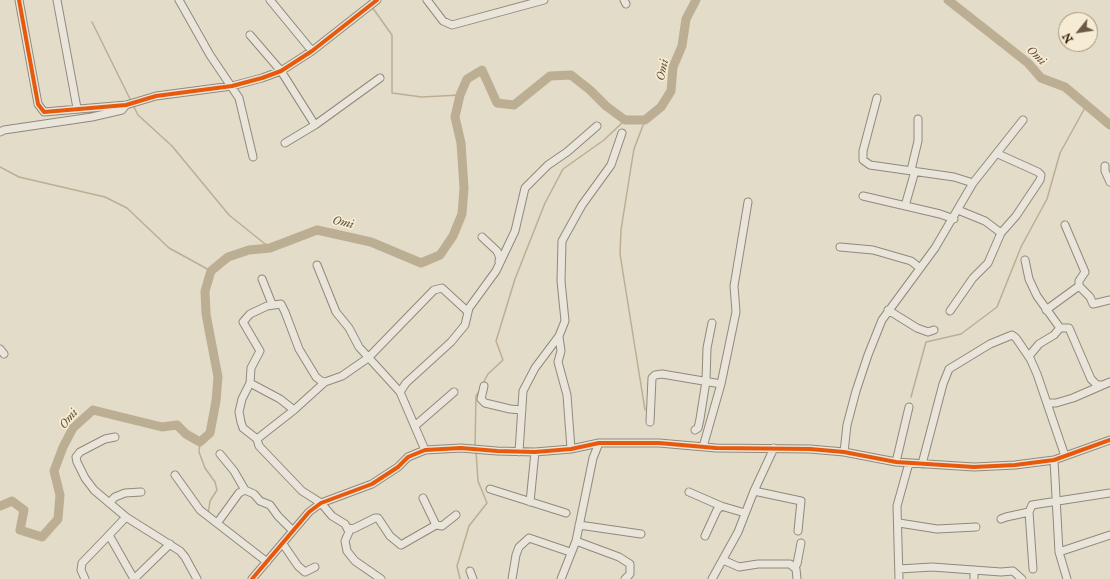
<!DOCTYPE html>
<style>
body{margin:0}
#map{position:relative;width:1110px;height:579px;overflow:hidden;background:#e3dcc8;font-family:"IM FELL Great Primer",serif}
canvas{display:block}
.north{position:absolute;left:1058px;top:12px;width:40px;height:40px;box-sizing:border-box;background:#f5ecd3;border:1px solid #a4947f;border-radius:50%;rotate:240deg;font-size:11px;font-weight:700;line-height:16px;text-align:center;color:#2b1100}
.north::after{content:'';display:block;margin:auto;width:14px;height:18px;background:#6b5846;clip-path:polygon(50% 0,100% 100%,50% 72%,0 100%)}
</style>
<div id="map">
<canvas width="1110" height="579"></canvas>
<div class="north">N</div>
</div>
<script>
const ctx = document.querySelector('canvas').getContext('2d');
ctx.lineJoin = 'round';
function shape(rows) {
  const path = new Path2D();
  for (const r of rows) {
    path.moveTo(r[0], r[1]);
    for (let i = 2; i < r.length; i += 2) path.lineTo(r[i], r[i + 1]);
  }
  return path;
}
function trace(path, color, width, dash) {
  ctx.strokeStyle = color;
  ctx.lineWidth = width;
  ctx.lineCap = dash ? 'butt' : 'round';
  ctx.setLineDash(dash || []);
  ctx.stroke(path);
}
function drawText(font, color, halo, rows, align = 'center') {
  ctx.font = font + ' "IM FELL Great Primer",serif';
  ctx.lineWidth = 3.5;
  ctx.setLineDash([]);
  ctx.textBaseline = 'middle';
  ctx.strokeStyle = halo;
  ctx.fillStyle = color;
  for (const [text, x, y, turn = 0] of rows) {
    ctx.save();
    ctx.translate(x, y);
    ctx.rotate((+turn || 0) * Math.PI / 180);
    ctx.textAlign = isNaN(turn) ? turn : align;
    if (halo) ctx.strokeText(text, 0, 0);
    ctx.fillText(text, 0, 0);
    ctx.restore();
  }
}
const stream = shape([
 [372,7,392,35,392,93,422,97,460,95],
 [92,22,131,101],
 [133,105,138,115,172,146,229,215,270,248],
 [0,167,19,177,105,197,127,208,169,248,211,271],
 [483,383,488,374,503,360,496,341,515,279,545,203,563,169,604,140,625,120],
 [911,397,926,342,961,334,997,307,1021,247,1047,199,1060,153,1087,104],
 [645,410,620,254,621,230,631,167,634,149,645,120],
 [200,442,199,452,205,468,215,482,217,490,210,501,208,514],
 [475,447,476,396,480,390],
 [460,579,457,566,469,526,487,503,478,481,476,451]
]);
const river = shape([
 [948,0,1028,63,1041,78,1065,87,1110,125],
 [0,506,12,501,24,510,20,530,42,537,58,519,60,495,54,471,63,447,73,428,93,410,162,427,177,425,186,434,200,442,210,433,216,401,218,377,206,314,205,291,211,271,228,257,249,250,270,248,317,230,371,242,421,263,440,255,453,236,462,214,464,188,461,143,455,117,460,95,467,79,482,70,497,103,514,105,550,76,571,75,590,90,606,106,625,120,645,120,661,107,671,91,673,67,682,46,686,19,696,0]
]);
const minor = shape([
 [19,0,38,104,44,112,126,105,156,96,232,86,262,78,281,71,312,51,377,0],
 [57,0,77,108],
 [179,0,210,55,239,98,253,157],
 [270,0,312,51],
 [427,0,443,21,452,25,544,0],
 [624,0,626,4],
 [250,35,281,71,315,125],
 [877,98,863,151,863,160,870,165,954,177,973,183],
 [0,132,4,130,92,117,122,110,126,105],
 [285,143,315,125,380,78],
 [1105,166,1105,171,1110,182],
 [911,170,918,141,918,119],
 [863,196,940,214,954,219],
 [905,206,915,171],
 [958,210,985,221,1001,233],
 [1065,225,1085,272,1079,281,1079,286,1090,297,1093,304,1110,300],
 [482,237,497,251,500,258,499,261],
 [840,247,873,250,911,261,920,268],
 [1025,260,1029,279,1037,296,1060,328,1054,335,1039,344,1029,356,1037,374,1065,456],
 [317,265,336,312,349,328,359,347,400,392,425,450],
 [262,279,272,304],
 [888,310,917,328,928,332,934,330],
 [1046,310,1079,286],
 [950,311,973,278,988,263,1001,233,1016,216,1040,180,1041,175,1038,172,998,154],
 [1060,328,1069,328,1091,379,1097,385,1103,385],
 [559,337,561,351,558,362,567,395,571,449],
 [0,349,4,354],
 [250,383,242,399,239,412,241,422,243,428,257,439],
 [484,386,481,399,485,403,510,409,522,410],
 [400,392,406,383,451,342,465,325,469,308,496,271,515,231,525,188,548,165,567,152,597,126],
 [1047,403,1056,403,1073,398,1110,382],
 [294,410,280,399,250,383,251,368,260,351,243,322,250,314,267,306,281,304,285,312,299,349,316,377,321,381,325,382],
 [650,422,652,378,655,375,662,374,721,384],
 [416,425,454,392],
 [695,430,698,428,700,419,706,381,707,348,712,323],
 [115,437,105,439,80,452,76,457,77,462,85,478,94,490,126,517,180,551,185,557,197,579],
 [703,447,721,384,736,312,734,286,748,202],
 [519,452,523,391,535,368,559,336,565,321,561,281,562,241,582,205,611,165,622,133],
 [844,452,847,425,856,391,868,355,882,320,935,248,973,183,1023,120],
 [220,454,234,471,245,490],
 [1054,460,1059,552,1067,579],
 [896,462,909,407],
 [922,464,943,384,949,369,990,344,1012,335,1016,338,1031,360],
 [175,475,200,510,267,562],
 [490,489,566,513],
 [754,491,801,501,798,531],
 [689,492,721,506,745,513],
 [423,498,436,525],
 [530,502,535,452],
 [109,503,115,497,125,493,141,492],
 [126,517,109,535,134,579],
 [1001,519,1006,517,1029,512],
 [218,522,239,493,245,490,254,494,260,501,270,505,278,516,292,530],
 [899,523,937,529,976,527],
 [579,525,641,534],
 [348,528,353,529,375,518,378,518,390,536,401,545,436,525,442,526,456,515],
 [705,536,717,510,721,506],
 [576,541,619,557,630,564,630,574,625,579],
 [283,544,298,566,305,572,315,567],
 [1059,552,1110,535],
 [723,560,739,567,758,564,790,564,796,569,797,579],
 [795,566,797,564,801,543],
 [899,569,932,567,1001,572,1013,571,1022,579],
 [1033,569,1029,512,1032,505,1110,493],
 [470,571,473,579],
 [85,579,81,570,82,563,109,535],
 [134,579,170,544],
 [252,579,309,512,321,503,372,484,398,467,408,457,425,450,461,448,497,451,535,452,571,449,599,443,659,443,716,448,810,449,844,452,896,462,974,467,1015,465,1054,460,1110,440],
 [381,579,355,561,347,551,345,541,349,532,345,524,332,516,321,503,302,491,259,446,257,439,294,410,325,382,342,376,368,358,434,290,442,288,467,311],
 [512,579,516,555,519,547,529,538,570,552],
 [561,579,576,541,593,458,599,443],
 [712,579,738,532,754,491,774,448],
 [899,579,897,506,909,463],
 [974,579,974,570]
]);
const cycleway = shape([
 [19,0,38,104,44,112,126,105,156,96,232,86,262,78,281,71,312,51,377,0],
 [252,579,309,512,321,503,372,484,398,467,408,457,425,450,461,448,497,451,535,452,571,449,599,443,659,443,716,448,810,449,844,452,896,462,974,467,1015,465,1054,460,1110,440]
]);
const waterNames = [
 ["Omi",1036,56,44],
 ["Omi",663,70,-78],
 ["Omi",343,223,13],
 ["Omi",69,419,-50]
];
trace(stream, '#bcae93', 1.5);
trace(river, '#bcae93', 9);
trace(minor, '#90897c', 9);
trace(minor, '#e9e5db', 7);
trace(cycleway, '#e8590c', 4);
drawText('italic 12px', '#654f38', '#f5ecd3', waterNames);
</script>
